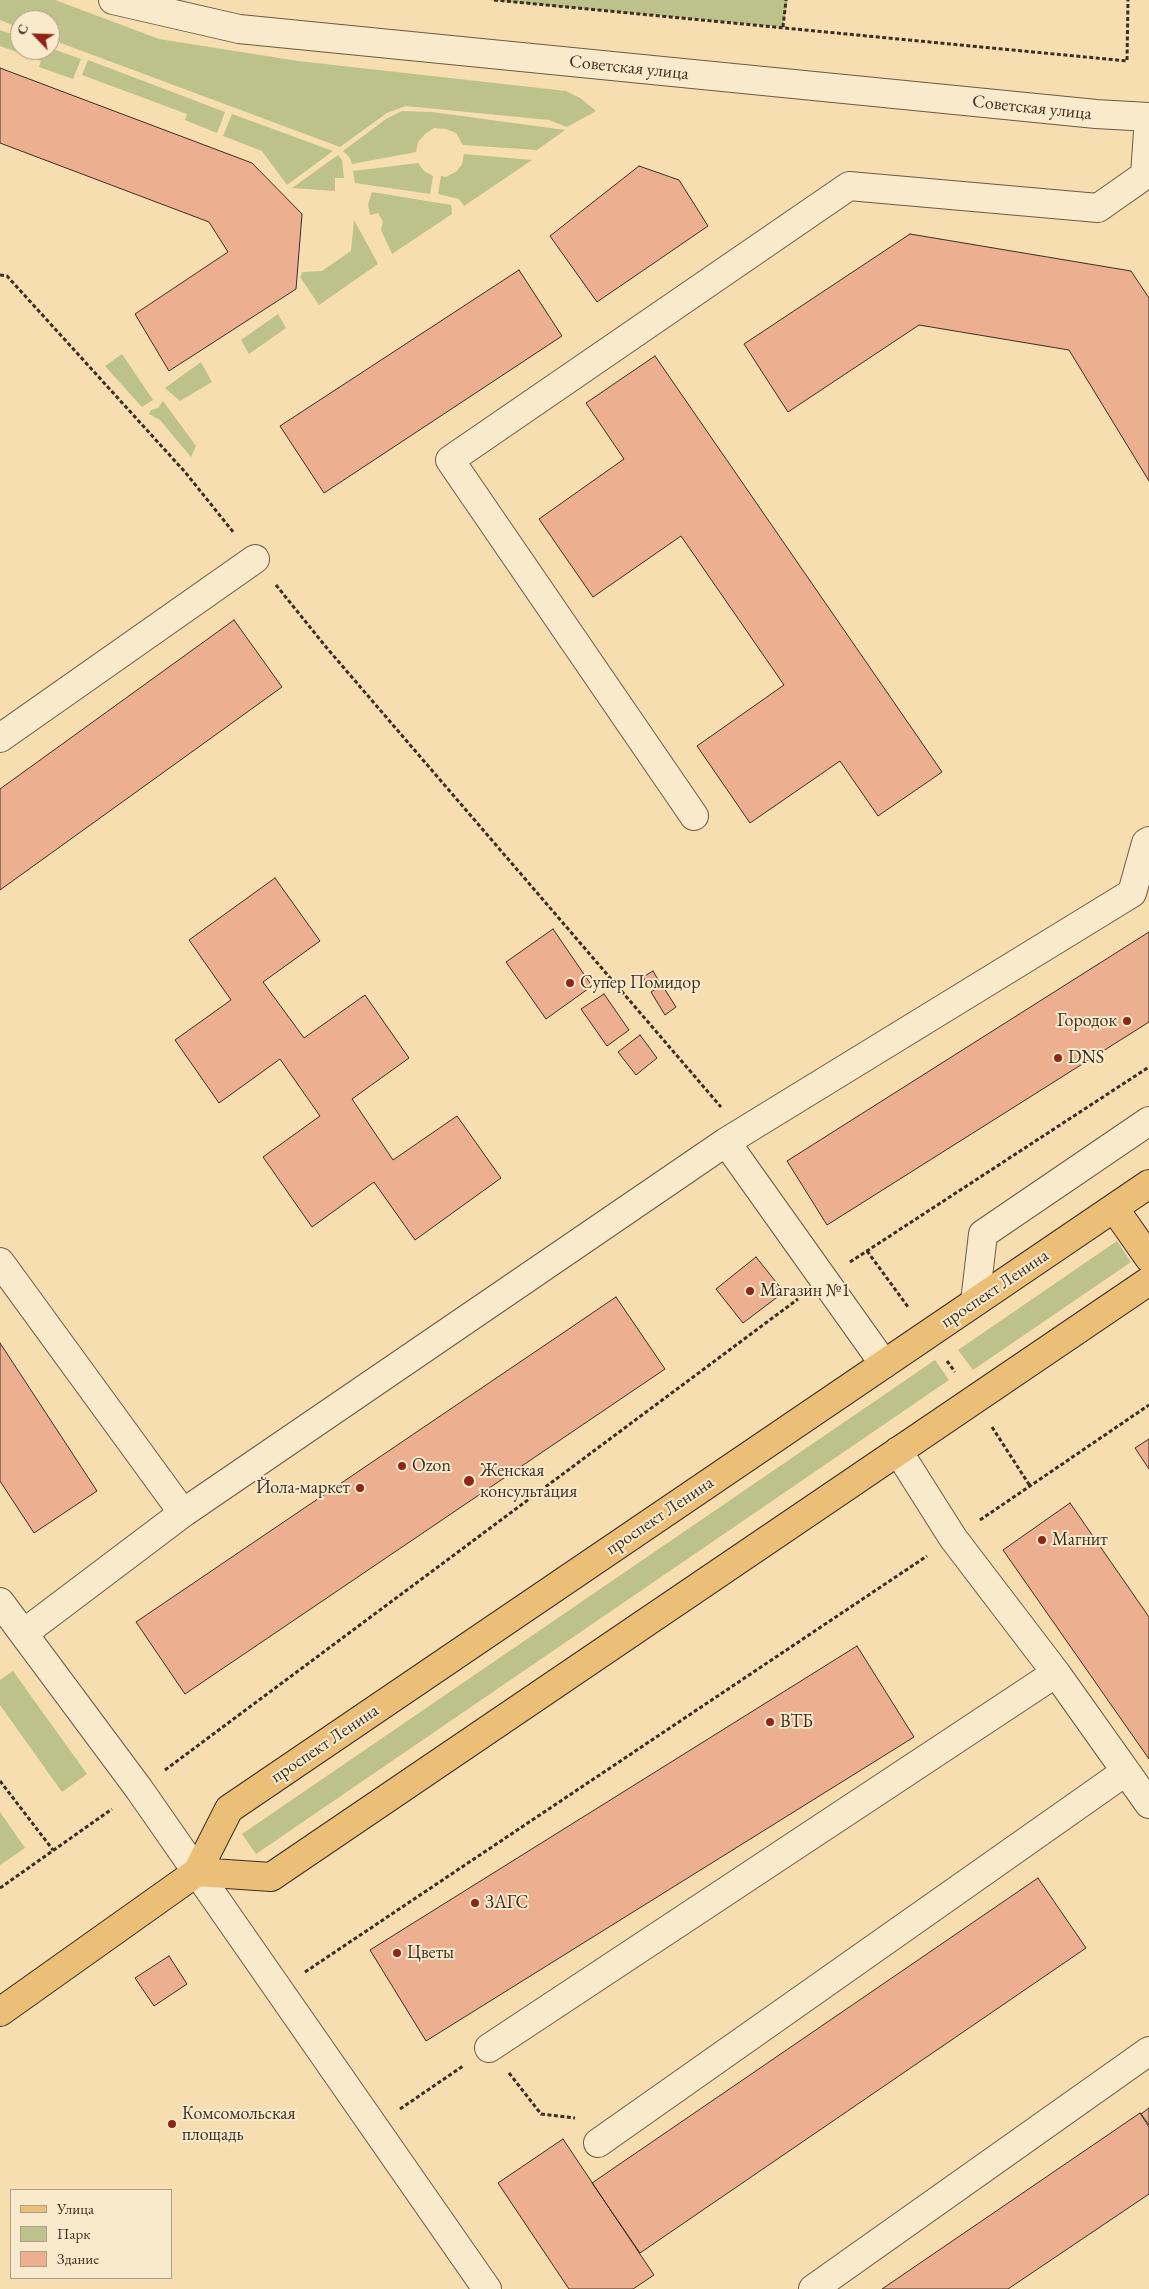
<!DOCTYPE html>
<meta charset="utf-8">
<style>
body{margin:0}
#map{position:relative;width:1149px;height:2289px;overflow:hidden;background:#f6deb0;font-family:"EB Garamond",serif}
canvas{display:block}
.legend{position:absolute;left:10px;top:2189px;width:162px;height:90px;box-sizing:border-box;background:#f9eacc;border:1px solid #ad9f88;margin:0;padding:6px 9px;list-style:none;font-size:15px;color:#3c2e23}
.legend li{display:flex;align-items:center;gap:10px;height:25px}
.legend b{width:25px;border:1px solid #ad9f88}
.north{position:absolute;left:10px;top:10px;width:50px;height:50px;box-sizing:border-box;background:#f9eacc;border:1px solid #ad9f88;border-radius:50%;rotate:294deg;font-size:14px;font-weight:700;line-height:20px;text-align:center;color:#3c2e23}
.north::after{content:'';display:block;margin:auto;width:18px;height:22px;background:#8f2418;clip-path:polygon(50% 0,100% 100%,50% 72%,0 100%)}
</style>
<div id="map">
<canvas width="1149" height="2289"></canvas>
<ul class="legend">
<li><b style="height:6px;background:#ebbf78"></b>Улица</li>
<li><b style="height:14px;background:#bdc18b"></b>Парк</li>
<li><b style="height:14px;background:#ecb091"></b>Здание</li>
</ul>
<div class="north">С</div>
</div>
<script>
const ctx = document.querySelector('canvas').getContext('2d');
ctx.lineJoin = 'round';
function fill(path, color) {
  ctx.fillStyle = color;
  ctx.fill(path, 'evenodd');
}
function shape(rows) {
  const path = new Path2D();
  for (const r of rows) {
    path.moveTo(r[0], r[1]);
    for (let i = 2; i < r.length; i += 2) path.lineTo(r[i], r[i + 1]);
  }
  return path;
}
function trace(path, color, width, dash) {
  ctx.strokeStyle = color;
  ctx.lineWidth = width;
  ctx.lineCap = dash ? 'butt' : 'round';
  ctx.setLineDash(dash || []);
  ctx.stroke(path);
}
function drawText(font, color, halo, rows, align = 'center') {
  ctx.font = font + ' "EB Garamond",serif';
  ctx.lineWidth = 4;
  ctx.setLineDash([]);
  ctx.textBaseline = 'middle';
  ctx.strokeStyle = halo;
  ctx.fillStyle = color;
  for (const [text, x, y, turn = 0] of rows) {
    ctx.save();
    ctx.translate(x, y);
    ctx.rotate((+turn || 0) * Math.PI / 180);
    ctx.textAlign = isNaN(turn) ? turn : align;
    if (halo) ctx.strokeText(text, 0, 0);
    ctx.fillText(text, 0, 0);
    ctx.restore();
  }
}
const green = shape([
 [0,0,55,0,159,39,298,61,566,91,580,98,596,111,567,127,549,120,406,106,387,113,340,147,50,39,50,20,20,20,20,28,0,20],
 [488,0,788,0,783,27],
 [0,30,20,37,20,50,50,50,50,48,81,59,73,79,39,67,41,61,0,46],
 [88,60,225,112,217,133,185,120,187,114,82,75],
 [402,111,432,112,565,130,537,150,463,145,456,133,446,129,434,128,425,134,418,142,416,152,352,164,350,158,343,151,386,119],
 [232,114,333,151,287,185,262,151,223,136],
 [464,154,532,160,464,206,459,199,438,194,441,176,446,177,457,171,462,164],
 [338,155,342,160,344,178,335,178,335,191,292,188],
 [418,163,424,171,433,176,430,194,355,183,353,171],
 [372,192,451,205,452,214,392,254,381,230,383,222,378,213,370,215,368,204],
 [354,220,378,264,319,305,300,277,303,272,322,271,351,251],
 [278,314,286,328,249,354,241,340],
 [122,354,153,400,142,407,105,366],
 [201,362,212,382,180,401,165,388],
 [163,401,196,446,191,457,160,420,149,414,151,410,158,408],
 [1117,1241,1131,1262,973,1370,958,1350],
 [935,1360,949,1380,256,1854,242,1834],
 [13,1671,87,1774,62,1792,0,1705,0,1680],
 [0,1812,25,1848,0,1865]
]);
const building = shape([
 [0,68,252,163,302,214,296,289,169,371,135,314,228,252,209,222,0,143,0,68],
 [639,166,679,180,708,226,597,302,550,236,639,166],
 [910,234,1131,271,1149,298,1149,481,1069,350,919,325,788,412,744,344,910,234],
 [519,270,562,336,324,493,280,426,519,270],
 [655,356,942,772,878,816,840,761,750,823,697,746,784,685,681,536,593,597,539,519,624,459,586,403,655,356],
 [234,620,282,687,0,890,0,789,234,620],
 [275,878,320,941,263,982,304,1038,365,995,409,1058,352,1099,393,1160,457,1116,501,1178,415,1240,374,1182,312,1227,263,1157,320,1116,280,1059,219,1103,175,1040,231,1000,189,940,275,878],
 [553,929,592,986,546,1019,506,962,553,929],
 [1149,932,1149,1022,827,1225,787,1161,1149,932],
 [653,971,660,983,649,989,643,977,653,971],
 [662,985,676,1007,665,1015,651,992,662,985],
 [604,994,629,1030,607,1046,581,1009,604,994],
 [640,1035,657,1058,636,1075,618,1052,640,1035],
 [756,1257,784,1292,743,1323,716,1289,756,1257],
 [616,1297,665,1369,185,1694,136,1622,616,1297],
 [0,1343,97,1491,34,1533,0,1481,0,1343],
 [1149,1439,1149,1469,1135,1448,1149,1439],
 [1070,1503,1149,1617,1149,1759,1003,1550,1070,1503],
 [857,1646,914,1737,426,2041,370,1950,857,1646],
 [1038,1878,1086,1948,640,2253,592,2183,1038,1878],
 [169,1956,187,1984,154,2006,135,1978,169,1956],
 [1149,2108,1149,2125,1141,2114,1149,2108],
 [1140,2113,1149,2127,1149,2194,1008,2289,882,2289,1140,2113],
 [563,2139,654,2275,633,2289,569,2289,498,2183,563,2139]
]);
const path = shape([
 [494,0,1127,61,1128,0],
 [783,27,786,0],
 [0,275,7,276,185,472,234,533],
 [276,585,326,647,721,1107],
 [867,1251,908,1307],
 [850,1262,1149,1067],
 [947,1361,955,1372],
 [992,1427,1030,1486],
 [980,1520,1149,1405],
 [165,1770,798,1299],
 [0,1781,53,1850],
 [0,1888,112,1809],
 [305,1972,927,1556],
 [509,2073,541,2114,575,2118],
 [400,2109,463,2066]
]);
const minor = shape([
 [113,0,239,29,1096,114,1149,117],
 [0,738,255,559],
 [694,816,450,460,849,186,1098,208,1145,175,1149,117],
 [726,1142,884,1364],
 [0,1262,183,1513,24,1633],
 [975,1302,983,1234,1149,1121],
 [898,1451,953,1538,1056,1673,1149,1804],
 [183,1513,726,1142,1132,893,1146,843,1149,841],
 [0,1602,139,1789,487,2289],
 [489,2048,1056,1673],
 [598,2143,1125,1772],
 [813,2289,1149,2051]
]);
const major = shape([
 [1114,1208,1149,1258],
 [197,1872,271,1877,1149,1281],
 [0,2012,197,1872,229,1809,1149,1184]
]);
const markers = [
 [570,983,5,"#8f2418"],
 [1127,1021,5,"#8f2418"],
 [1058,1058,5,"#8f2418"],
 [750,1291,5,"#8f2418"],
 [402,1466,5,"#8f2418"],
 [469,1481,6,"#8f2418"],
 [360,1488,5,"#8f2418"],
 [1042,1540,5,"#8f2418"],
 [770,1722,5,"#8f2418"],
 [475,1903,5,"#8f2418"],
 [397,1953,5,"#8f2418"],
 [172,2124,5,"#8f2418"]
];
const streetNames = [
 ["Советская улица",629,68,6],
 ["Советская улица",1032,108,6],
 ["проспект Ленина",995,1289,-34],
 ["проспект Ленина",660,1516,-34],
 ["проспект Ленина",325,1744,-34]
];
const poiNames = [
 ["Супер Помидор",580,983],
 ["Городок",1117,1021,"right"],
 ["DNS",1068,1058],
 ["Магазин №1",760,1291],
 ["Ozon",412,1466],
 ["Женская",480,1471],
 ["консультация",480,1492],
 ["Йола-маркет",350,1488,"right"],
 ["Магнит",1052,1540],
 ["ВТБ",780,1722],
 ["ЗАГС",485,1903],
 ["Цветы",407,1953],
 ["Комсомольская",182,2114],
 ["площадь",182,2135]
];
fill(green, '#bdc18b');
fill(building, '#ecb091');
trace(building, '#3c2e23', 1);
trace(minor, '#6a5a46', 30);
trace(major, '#3c2e23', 30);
trace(path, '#3c2e23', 3, [4, 2.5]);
trace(minor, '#f9eacc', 28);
trace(major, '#ebbf78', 28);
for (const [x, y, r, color] of markers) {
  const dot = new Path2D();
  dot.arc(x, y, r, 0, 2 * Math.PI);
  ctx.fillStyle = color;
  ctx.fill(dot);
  trace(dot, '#f9eacc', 2);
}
drawText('18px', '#3c2e23', '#f9eacc', streetNames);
drawText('18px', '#3c2e23', '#f9eacc', poiNames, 'left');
</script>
